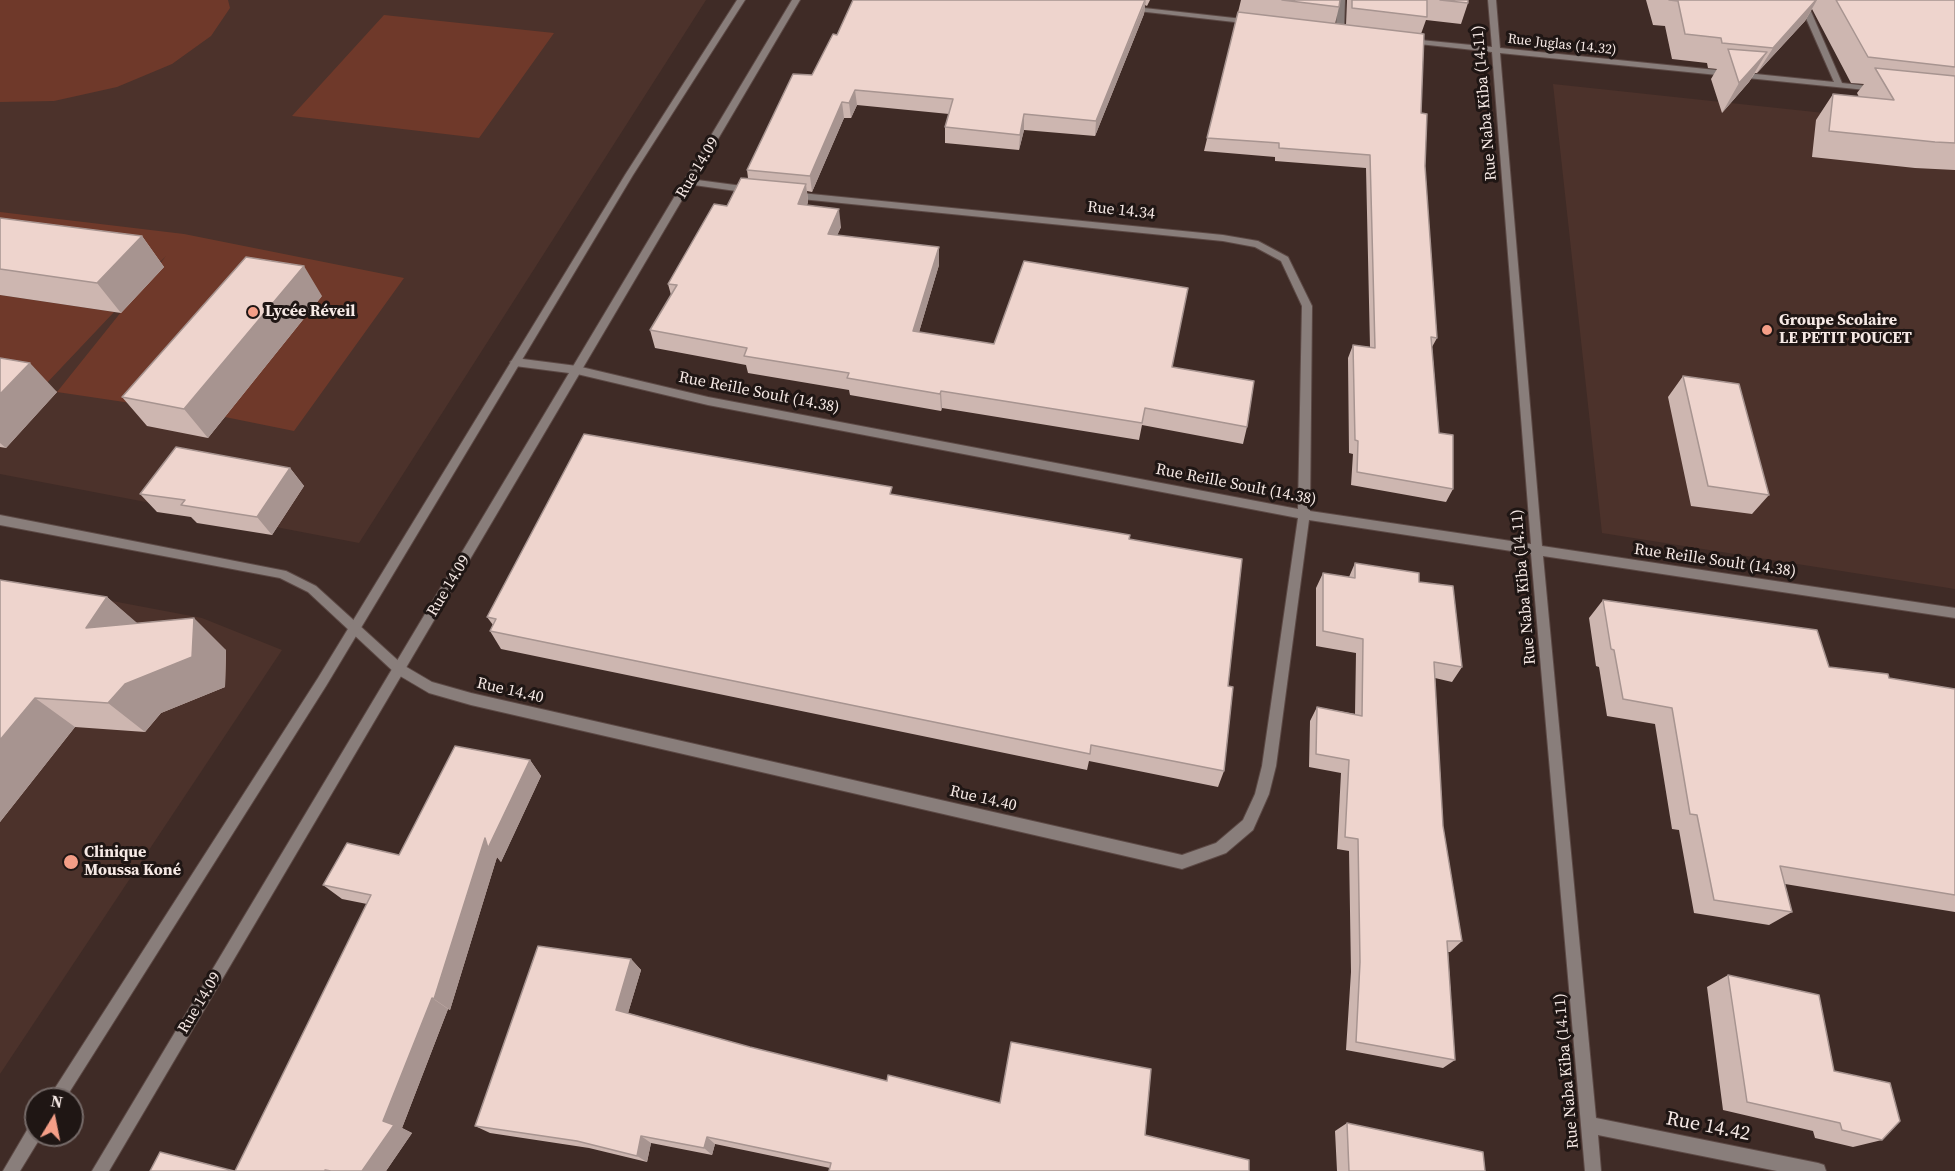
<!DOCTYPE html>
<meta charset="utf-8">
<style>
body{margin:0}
#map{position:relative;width:1955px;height:1171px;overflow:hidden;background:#3f2b26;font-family:"Source Serif 4",serif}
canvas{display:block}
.north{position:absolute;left:24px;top:1087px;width:60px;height:60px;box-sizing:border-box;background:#1f1614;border:2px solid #756a68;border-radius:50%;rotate:10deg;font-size:16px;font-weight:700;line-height:24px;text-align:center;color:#f6e9e5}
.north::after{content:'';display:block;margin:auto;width:21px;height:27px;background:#f49e87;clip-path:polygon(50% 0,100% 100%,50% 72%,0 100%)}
</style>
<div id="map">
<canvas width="1955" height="1171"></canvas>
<div class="north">N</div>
</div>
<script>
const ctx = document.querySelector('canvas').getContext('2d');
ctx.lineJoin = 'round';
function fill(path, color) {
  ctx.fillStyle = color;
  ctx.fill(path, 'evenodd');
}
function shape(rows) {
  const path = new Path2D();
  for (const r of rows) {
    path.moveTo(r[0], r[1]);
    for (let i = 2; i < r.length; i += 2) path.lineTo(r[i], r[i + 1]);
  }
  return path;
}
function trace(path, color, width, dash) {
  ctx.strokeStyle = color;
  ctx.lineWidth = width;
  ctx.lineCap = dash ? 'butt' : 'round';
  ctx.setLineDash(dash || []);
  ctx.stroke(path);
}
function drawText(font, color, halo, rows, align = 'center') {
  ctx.font = font + ' "Source Serif 4",serif';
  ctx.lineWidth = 6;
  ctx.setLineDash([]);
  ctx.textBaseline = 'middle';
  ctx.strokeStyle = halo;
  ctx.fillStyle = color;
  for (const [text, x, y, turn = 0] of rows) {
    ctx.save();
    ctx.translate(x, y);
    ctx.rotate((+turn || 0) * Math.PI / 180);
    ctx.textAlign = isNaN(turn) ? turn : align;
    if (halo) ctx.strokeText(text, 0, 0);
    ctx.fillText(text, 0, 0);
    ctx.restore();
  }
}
const built = shape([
 [0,0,706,0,359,543,0,474],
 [1553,84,1955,127,1955,589,1602,533],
 [0,584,33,586,202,618,282,650,0,1074]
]);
const green = shape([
 [0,0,228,0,230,8,211,36,172,64,117,87,54,101,0,102],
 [384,15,554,33,479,138,292,116],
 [0,212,184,234,404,278,294,431,225,417,57,392,166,256,161,261,8,244,0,251],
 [0,295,114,312,44,386,0,380]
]);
const minor = shape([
 [1337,0,1345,0,1344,32,1340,34,1336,32,1337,0],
 [1488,0,1496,0,1500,48,1834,82,1798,0,1806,0,1842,83,1876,87,1880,89,1876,91,1500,53,1542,546,1955,608,1955,618,1543,556,1596,1118,1818,1163,1824,1165,1826,1171,1777,1171,1598,1135,1601,1171,1585,1171,1531,554,1309,520,1276,766,1269,794,1253,830,1226,853,1182,869,471,705,429,693,395,673,308,592,280,578,0,525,0,515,286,571,316,586,403,665,432,682,471,693,1182,855,1216,843,1243,820,1255,794,1262,766,1298,518,708,405,577,374,515,366,510,362,515,358,577,366,708,397,1298,509,1302,306,1281,261,1255,247,1223,241,791,198,786,195,791,192,1223,235,1258,241,1288,257,1312,306,1310,511,1531,544,1492,52,1410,43,1406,41,1410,39,1492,47,1488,0],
 [1126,6,1252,20,1256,22,1252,24,1129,10,1125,8,1126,6],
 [690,179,750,187,755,190,750,193,687,184,685,182,690,179]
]);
const tertiary = shape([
 [737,0,745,0,633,175,326,686,65,1099,48,1099,318,678,625,175,737,0],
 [792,0,800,0,109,1171,92,1171,792,0],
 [36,1123,36,1135,42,1135,20,1171,3,1171,30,1125,36,1123]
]);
const wall = shape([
 [853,0,1150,0,1147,6,1145,5,1144,14,1095,136,1024,130,1019,150,945,143,945,127,949,114,857,105,851,118,844,118,812,192,807,191,808,202,807,205,841,227,837,235,939,265,919,332,994,344,1172,367,1247,427,1243,444,1142,425,1139,440,942,408,941,411,850,395,849,390,748,373,746,365,655,348,650,330,671,295,668,284,748,178,747,170,812,75,837,35],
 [1241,0,1340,0,1339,7,1335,24,1346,25,1347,0,1468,0,1468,3,1461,24,1426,20,1421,34,1421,113,1437,338,1432,347,1439,433,1453,489,1446,502,1351,485,1353,454,1349,453,1348,358,1353,345,1370,347,1366,168,1275,161,1275,157,1204,151],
 [1646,0,1955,0,1955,170,1915,168,1812,157,1816,120,1833,94,1859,97,1857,93,1864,84,1851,83,1812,9,1805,21,1757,73,1755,73,1749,82,1722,113,1711,79,1717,69,1708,68,1707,63,1672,59,1665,26,1653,25],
 [0,218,142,236,164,267,121,313,0,295],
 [322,296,208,438,147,426,122,397],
 [0,358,57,392,6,448,0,447],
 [1683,376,1769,495,1752,514,1691,506,1668,397],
 [290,468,304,486,272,535,197,523,191,517,157,512,140,494],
 [893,495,1129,539,1228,686,1224,771,1218,787,1089,761,1087,770,501,649,490,631,493,625,487,617],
 [1355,563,1419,582,1462,667,1452,682,1435,678,1443,826,1462,941,1450,952,1448,952,1455,1060,1443,1068,1346,1050,1351,972,1349,851,1337,849,1341,773,1309,767,1310,721,1317,707,1355,714,1356,653,1316,646,1316,588,1323,573,1349,577],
 [0,580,107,597,137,624,226,650,225,687,161,713,145,732,75,727,0,822],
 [1603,600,1829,667,1889,678,1955,689,1955,912,1785,884,1792,912,1769,925,1694,913,1679,830,1672,829,1655,724,1607,716,1599,667,1596,666,1589,618],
 [530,760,541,776,501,862,497,857,450,1010,448,1009,402,1128,412,1133,386,1171,235,1171,367,904,342,899,323,885,399,855],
 [631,959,641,970,628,1013,750,1047,887,1081,1000,1103,1151,1069,830,1168,715,1144,712,1155,651,1143,647,1162,589,1148,490,1133,475,1126],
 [1728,975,1834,1071,1882,1140,1853,1147,1815,1138,1813,1131,1723,1110,1707,987],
 [1347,1123,1485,1171,1337,1171,1335,1131]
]);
const shadedWall = shape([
 [1146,0,1144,14,1095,136,1096,121],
 [1816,0,1817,0,1805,21,1757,73,1773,48],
 [1767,52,1749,82,1722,113,1739,83],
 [855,90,857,105,851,118,849,103],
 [842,102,844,118,812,192,810,176],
 [1024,114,1024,130,1019,150,1020,135],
 [806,184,808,202,801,222,798,204],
 [839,209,841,227,830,252,828,234],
 [142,236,164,267,121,313,97,283],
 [939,247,939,265,914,349,913,331],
 [304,266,322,296,208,438,184,409],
 [30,363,57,392,6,448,0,443,0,394],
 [941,391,942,408,941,411,940,394],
 [290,468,304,486,272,535,257,517],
 [107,597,143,628,86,628],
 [194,618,226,650,225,687,161,713,145,732,108,703,125,684],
 [35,698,75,727,0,822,0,740],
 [530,760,541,776,501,862,497,857,450,1010,434,999,485,838],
 [631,959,641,970,626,1020,616,1010],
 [432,998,448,1009,402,1128,412,1133,386,1171,362,1171],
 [641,1136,651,1143,647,1162,637,1156],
 [707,1137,715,1144,712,1155,704,1148]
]);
const building = shape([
 [853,0,1145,0,1096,121,1024,114,1020,135,945,127,953,99,855,90,849,103,842,102,810,176,747,170,793,74,812,75,833,34,837,35,853,0],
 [1282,0,1340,0,1339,7,1282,0],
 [1352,0,1427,0,1427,17,1352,8,1352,0],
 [1440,0,1468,0,1468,3,1440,0],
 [1669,0,1816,0,1773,48,1722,43,1721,38,1685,34,1678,1,1669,0],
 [1836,0,1955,0,1955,67,1868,57,1836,0],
 [1238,12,1424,34,1421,113,1427,114,1425,166,1437,338,1431,337,1439,433,1453,435,1453,489,1357,472,1358,441,1355,440,1353,345,1375,348,1370,155,1279,148,1279,143,1207,138,1238,12],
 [1728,49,1767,52,1739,83,1728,49],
 [1875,68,1955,76,1955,143,1935,142,1829,131,1833,94,1894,100,1875,68],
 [741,178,806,184,798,204,839,209,828,234,939,247,913,331,994,344,1024,261,1188,288,1172,367,1254,381,1247,427,1145,408,1142,423,941,391,940,394,847,378,849,373,744,356,747,348,650,330,677,285,668,284,714,204,727,206,741,178],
 [0,218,142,236,97,283,0,269,0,218],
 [246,257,304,266,184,409,122,397,246,257],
 [0,358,30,363,0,394,0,358],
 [1683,376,1739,384,1769,495,1708,486,1683,376],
 [584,434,892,487,890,494,1130,535,1129,539,1242,559,1228,686,1233,687,1224,771,1091,745,1090,754,490,631,496,619,487,617,584,434],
 [176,447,290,468,257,517,181,505,185,500,140,494,176,447],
 [1355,563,1419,573,1419,582,1453,586,1462,667,1434,662,1443,826,1462,941,1447,941,1455,1060,1356,1042,1360,962,1358,839,1345,837,1349,760,1316,754,1317,707,1362,716,1363,639,1323,631,1323,573,1355,578,1355,563],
 [0,580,107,597,86,628,194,618,192,657,125,684,108,703,35,698,0,740,0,580],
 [1603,600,1817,630,1829,667,1888,674,1889,678,1955,689,1955,895,1780,866,1792,912,1714,900,1697,815,1690,814,1672,708,1623,699,1614,650,1611,649,1603,600],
 [455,746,530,760,488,848,485,838,434,999,432,998,383,1121,394,1125,362,1171,331,1171,325,1170,325,1171,235,1171,371,895,323,885,347,843,399,855,455,746],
 [538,946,631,959,616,1010,750,1047,887,1081,888,1075,1000,1103,1011,1042,1151,1069,1145,1135,1249,1160,1249,1171,829,1171,831,1163,707,1137,704,1148,641,1136,637,1156,577,1141,475,1126,538,946],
 [1728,975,1819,995,1834,1071,1890,1083,1900,1121,1882,1140,1842,1130,1840,1123,1747,1102,1728,975],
 [1347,1123,1483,1152,1485,1171,1349,1171,1347,1123],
 [160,1152,234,1171,150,1171,160,1152]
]);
const markers = [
 [253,312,6,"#f49e87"],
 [1767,330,6,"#f49e87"],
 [71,862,8,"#f49e87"]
];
const farStreetnames = [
 ["Rue Juglas (14.32)",1562,45,6]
];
const streetNames = [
 ["Rue Naba Kiba (14.11)",1485,103,-95],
 ["Rue 14.09",698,168,-59],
 ["Rue 14.34",1121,211,6],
 ["Rue Reille Soult (14.38)",759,393,11],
 ["Rue Reille Soult (14.38)",1236,485,11],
 ["Rue Reille Soult (14.38)",1715,561,8],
 ["Rue 14.09",449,586,-59],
 ["Rue Naba Kiba (14.11)",1524,587,-95],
 ["Rue 14.40",510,691,13],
 ["Rue 14.40",983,799,13],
 ["Rue 14.09",200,1003,-59],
 ["Rue Naba Kiba (14.11)",1567,1071,-95]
];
const poiNames = [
 ["Lycée Réveil",265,312],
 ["Groupe Scolaire",1779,321],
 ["LE PETIT POUCET",1779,339],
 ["Clinique",84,853],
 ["Moussa Koné",84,871]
];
const nearStreetnames = [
 ["Rue 14.42",1708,1127,11]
];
fill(built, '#4c322b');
fill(green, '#6f392a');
trace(minor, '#5c4945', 2);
trace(tertiary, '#5c4945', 2);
fill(minor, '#897e7b');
fill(tertiary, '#897e7b');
fill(wall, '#cdb6b0');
fill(shadedWall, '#a79490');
fill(building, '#eed4cd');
trace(building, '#a79490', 1.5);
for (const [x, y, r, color] of markers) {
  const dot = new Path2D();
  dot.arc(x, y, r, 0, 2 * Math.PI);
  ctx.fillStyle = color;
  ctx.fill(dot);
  trace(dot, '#1f1614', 2);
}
drawText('14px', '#f6e9e5', '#1f1614', farStreetnames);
drawText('16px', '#f6e9e5', '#1f1614', streetNames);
drawText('bold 16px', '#f6e9e5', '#1f1614', poiNames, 'left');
drawText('20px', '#f6e9e5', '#1f1614', nearStreetnames);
</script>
